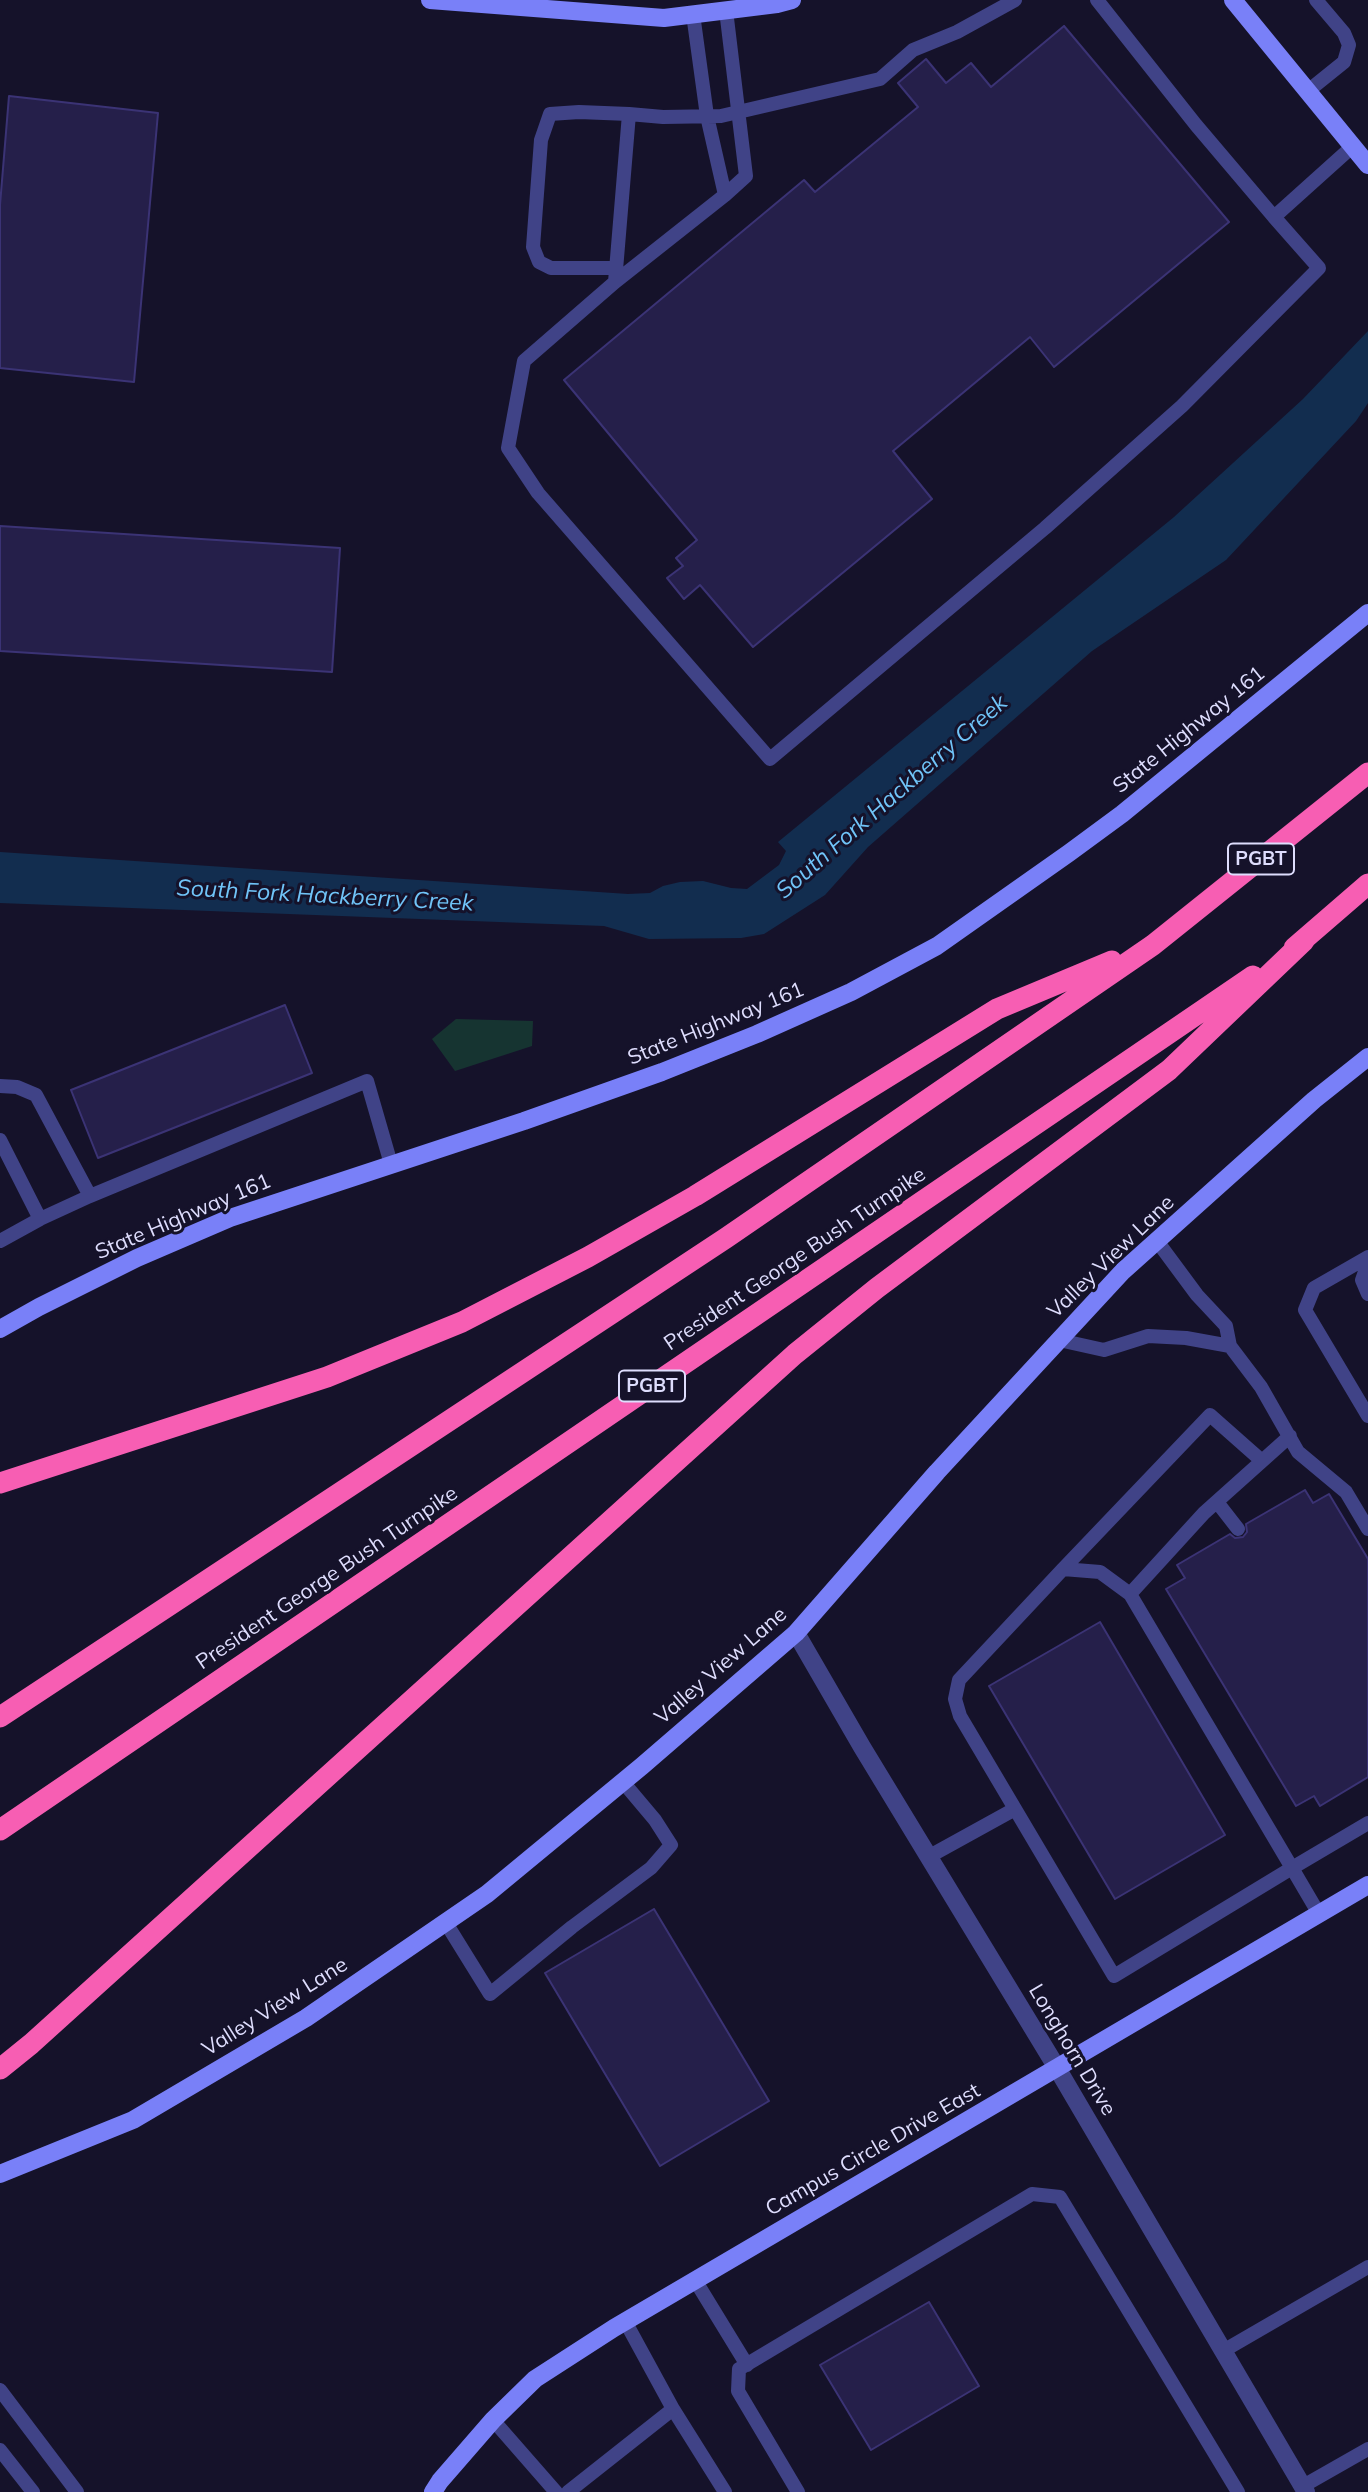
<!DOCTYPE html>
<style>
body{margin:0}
canvas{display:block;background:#15122a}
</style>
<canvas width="1368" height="2492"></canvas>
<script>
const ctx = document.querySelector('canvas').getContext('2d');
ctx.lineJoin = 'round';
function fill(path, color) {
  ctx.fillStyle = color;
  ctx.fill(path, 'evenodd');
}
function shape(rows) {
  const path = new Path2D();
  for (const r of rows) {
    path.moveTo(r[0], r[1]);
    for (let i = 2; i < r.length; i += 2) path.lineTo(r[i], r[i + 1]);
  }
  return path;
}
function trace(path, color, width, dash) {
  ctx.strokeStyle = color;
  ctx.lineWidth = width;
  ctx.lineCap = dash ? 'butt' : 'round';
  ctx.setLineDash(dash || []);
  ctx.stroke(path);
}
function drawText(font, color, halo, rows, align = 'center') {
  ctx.font = font + ' Mulish,sans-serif';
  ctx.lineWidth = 6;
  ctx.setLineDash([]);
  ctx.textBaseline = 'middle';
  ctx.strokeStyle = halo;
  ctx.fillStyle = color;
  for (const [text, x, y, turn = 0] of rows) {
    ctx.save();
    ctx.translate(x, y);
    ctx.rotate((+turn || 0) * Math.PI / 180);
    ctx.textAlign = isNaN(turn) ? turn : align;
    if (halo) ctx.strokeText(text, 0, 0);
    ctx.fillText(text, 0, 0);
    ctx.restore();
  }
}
const green = shape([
 [456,1019,533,1021,532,1046,455,1071,432,1039]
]);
const water = shape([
 [1368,331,1368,403,1356,421,1226,560,1092,651,868,847,825,895,764,934,741,938,649,939,604,926,0,903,0,852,628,894,650,893,663,886,680,882,703,881,731,888,747,889,779,865,786,851,778,842,1174,517,1303,399]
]);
const building = shape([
 [1064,26,1229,222,1054,367,1030,337,893,451,932,499,753,647,700,585,684,599,667,578,683,566,676,558,697,540,564,380,804,180,815,192,918,107,898,83,926,59,946,83,971,63,991,87,1064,26],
 [9,96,158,113,134,382,0,368,0,205,9,96],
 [0,526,340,548,332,672,0,651,0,526],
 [285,1005,312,1073,98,1158,71,1090,285,1005],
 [1305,1490,1313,1503,1329,1494,1368,1559,1368,1777,1320,1806,1314,1796,1296,1806,1166,1589,1185,1578,1177,1565,1230,1534,1235,1538,1243,1537,1247,1532,1246,1524,1305,1490],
 [1100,1622,1225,1835,1115,1899,989,1686,1100,1622],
 [654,1909,769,2101,660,2166,545,1973,654,1909],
 [929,2302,979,2386,871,2450,820,2365,929,2302]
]);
const lane = shape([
 [1015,0,957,32,913,50,880,79,721,116,663,117,629,114,615,282,524,361,508,448,538,493,770,759,1045,528,1182,406,1319,268,1274,217],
 [1097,0,1196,125,1274,217,1353,146],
 [693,14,707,116,725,195],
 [1308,91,1344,62,1349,45,1344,33,1316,0],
 [616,268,551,268,539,262,533,247,541,140,550,114,579,112,629,114],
 [615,282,725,195,746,176,726,10],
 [0,1086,17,1087,36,1095,90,1196,40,1219,0,1241],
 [0,1140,40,1219],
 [90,1196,367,1081,391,1164],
 [1157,1241,1197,1295,1226,1326,1230,1346,1261,1387,1298,1452,1346,1492,1368,1529],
 [1368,1257,1314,1288,1305,1310,1368,1416],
 [1368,1263,1362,1280,1368,1294],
 [1059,1340,1104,1350,1148,1336,1186,1338,1230,1346],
 [1217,1502,1238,1529],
 [1063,1569,1210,1415,1262,1461],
 [1130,1594,1204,1513,1290,1436],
 [928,1857,1015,1809],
 [1319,1914,1292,1868,1130,1594,1100,1572,1063,1569,959,1680,955,1699,960,1716,1114,1976,1292,1868,1368,1823],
 [446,1923,490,1994,572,1927,651,1868,671,1845,655,1820,623,1782],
 [695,2280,747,2365],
 [1223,2351,1368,2267],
 [0,2390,77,2492],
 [673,2409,725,2492],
 [493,2420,556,2492],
 [0,2450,33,2492],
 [1303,2486,1368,2449],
 [568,2492,673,2409,625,2321],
 [798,2492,738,2391,739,2369,1032,2194,1060,2197,1238,2492]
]);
const street = shape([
 [796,1633,862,1747,1057,2068,1306,2492]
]);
const secondary = shape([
 [430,0,664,18,777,4,792,0],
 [1233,0,1368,165],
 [0,1329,39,1307,137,1258,230,1218,524,1121,662,1072,757,1034,851,992,937,946,1069,853,1122,814,1368,613],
 [0,2174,133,2120,306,2018,487,1894,642,1766,796,1633,937,1472,1123,1271,1314,1100,1368,1057],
 [433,2492,440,2481,493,2420,535,2379,614,2328,1368,1885]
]);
const highway = shape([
 [1294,948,1368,884],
 [0,1483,327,1377,462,1322,588,1257,695,1196,997,1009,1112,961],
 [0,1717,726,1238,1153,945,1368,773],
 [0,1830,1253,976],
 [0,2069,31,2044,795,1354,877,1288,1169,1070,1304,941]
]);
const shields = [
 [1261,859,66],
 [652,1386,66]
];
const shieldNames = [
 ["PGBT",1261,859],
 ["PGBT",652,1386]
];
const streetNames = [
 ["State Highway 161",1189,730,-39],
 ["State Highway 161",716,1024,-22],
 ["State Highway 161",183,1217,-23],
 ["Valley View Lane",1111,1257,-44],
 ["President George Bush Turnpike",795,1259,-34],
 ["President George Bush Turnpike",327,1578,-34],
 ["Valley View Lane",721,1666,-41],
 ["Valley View Lane",275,2007,-32],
 ["Longhorn Drive",1072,2050,59],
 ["Campus Circle Drive East",873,2150,-30]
];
const waterNames = [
 ["South Fork Hackberry Creek",892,797,-41],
 ["South Fork Hackberry Creek",325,896,3]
];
fill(green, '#163431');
fill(water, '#122d4f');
fill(building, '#251f4a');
trace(building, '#3b3375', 2);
trace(lane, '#404387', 14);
trace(street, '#404387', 18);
trace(secondary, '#7980f8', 18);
trace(highway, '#f75eb3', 21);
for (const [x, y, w] of shields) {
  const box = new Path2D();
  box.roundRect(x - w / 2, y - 15.5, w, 31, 5);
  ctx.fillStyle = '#15122a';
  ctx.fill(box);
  trace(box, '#deddfd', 2);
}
drawText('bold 19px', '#deddfd', null, shieldNames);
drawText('21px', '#deddfd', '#15122a', streetNames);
drawText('italic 23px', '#70c4f8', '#15122a', waterNames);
</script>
